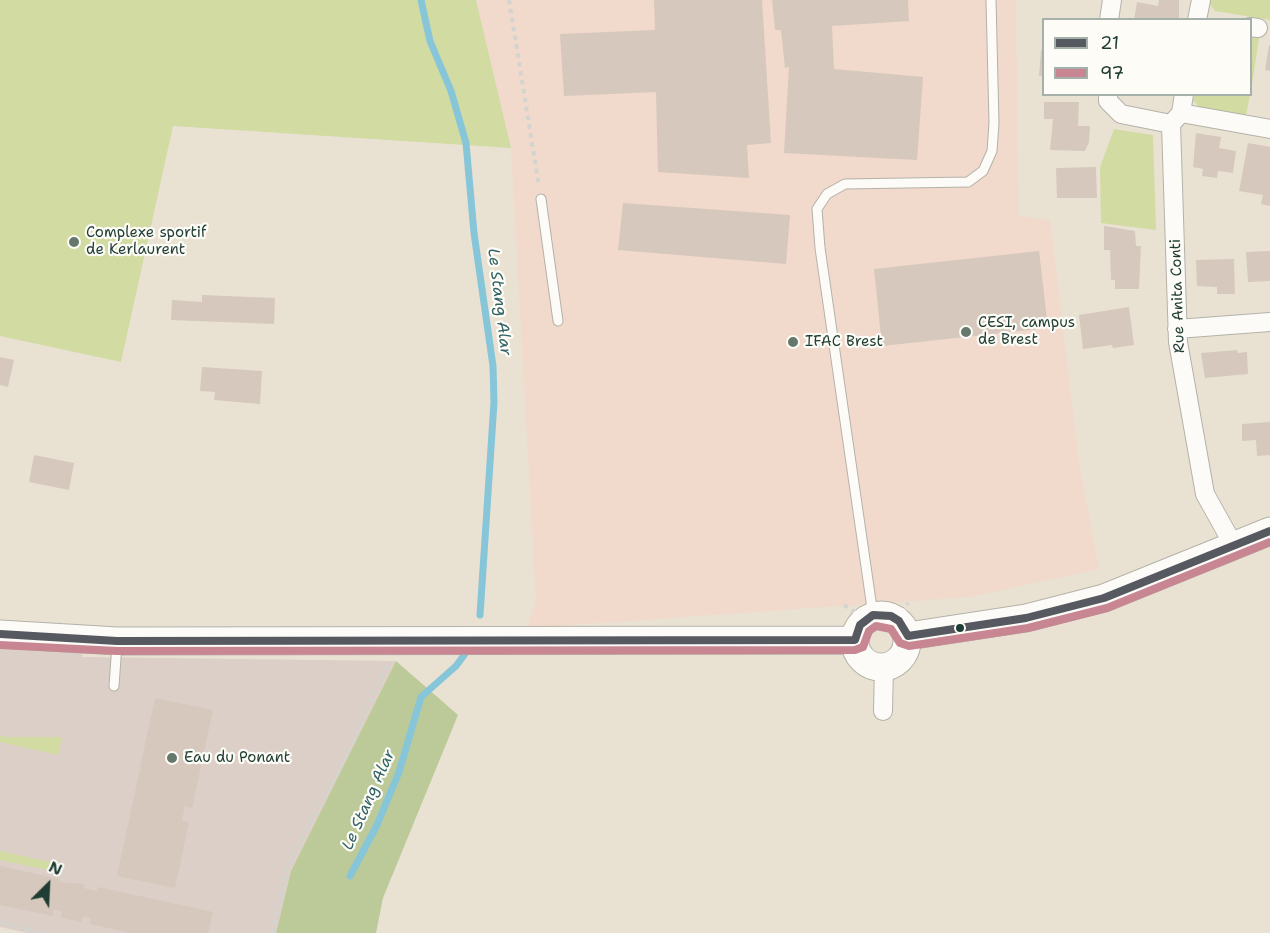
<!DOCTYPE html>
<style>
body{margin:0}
#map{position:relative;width:1270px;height:933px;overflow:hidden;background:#e9e2d3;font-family:"Shantell Sans",sans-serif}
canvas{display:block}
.legend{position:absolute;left:1042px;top:18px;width:210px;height:78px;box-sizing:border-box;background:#fdfcf7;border:2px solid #a4b0a9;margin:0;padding:8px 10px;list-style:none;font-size:18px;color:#1f3d34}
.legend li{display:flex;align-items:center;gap:12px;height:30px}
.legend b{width:30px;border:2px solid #a4b0a9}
.north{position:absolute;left:18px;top:855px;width:60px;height:60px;-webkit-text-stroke:4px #fdfcf7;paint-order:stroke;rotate:24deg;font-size:16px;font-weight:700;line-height:24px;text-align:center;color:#1f3d34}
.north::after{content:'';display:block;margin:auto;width:21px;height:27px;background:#1f3d34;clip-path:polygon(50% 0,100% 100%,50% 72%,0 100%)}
</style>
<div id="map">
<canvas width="1270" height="933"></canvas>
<ul class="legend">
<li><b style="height:8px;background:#56595f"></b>21</li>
<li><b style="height:8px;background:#c88693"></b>97</li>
</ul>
<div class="north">N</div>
</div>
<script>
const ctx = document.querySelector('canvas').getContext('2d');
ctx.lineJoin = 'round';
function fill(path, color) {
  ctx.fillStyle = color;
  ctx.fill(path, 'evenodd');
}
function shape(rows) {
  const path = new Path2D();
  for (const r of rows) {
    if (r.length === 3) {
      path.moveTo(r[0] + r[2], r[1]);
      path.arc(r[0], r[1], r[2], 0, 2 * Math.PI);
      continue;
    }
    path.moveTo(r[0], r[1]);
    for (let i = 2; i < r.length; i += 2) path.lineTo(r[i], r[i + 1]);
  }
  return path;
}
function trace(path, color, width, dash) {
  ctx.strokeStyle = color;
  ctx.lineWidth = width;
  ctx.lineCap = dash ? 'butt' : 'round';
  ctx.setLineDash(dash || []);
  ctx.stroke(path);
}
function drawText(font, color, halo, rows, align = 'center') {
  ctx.font = font + ' "Shantell Sans",sans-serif';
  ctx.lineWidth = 4.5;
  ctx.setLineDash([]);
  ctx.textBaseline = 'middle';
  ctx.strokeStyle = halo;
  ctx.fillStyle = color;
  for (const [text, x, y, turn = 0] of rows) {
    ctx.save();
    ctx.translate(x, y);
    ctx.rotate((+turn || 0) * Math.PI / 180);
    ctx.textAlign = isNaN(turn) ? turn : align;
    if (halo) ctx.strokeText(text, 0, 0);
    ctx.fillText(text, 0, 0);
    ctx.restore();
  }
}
const built = shape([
 [476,0,1016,0,1018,216,1050,220,1079,464,1099,569,970,597,527,628,536,600,511,148]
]);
const industrial = shape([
 [0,634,83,640,82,657,396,661,291,871,276,933,28,933,0,927]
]);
const green = shape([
 [0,0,476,0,511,148,173,126,121,362,0,336],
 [1210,0,1270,0,1270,20,1215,11,1210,4],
 [1251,36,1259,38,1251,91,1250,36],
 [1194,95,1250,95,1246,115,1199,107,1193,100],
 [1114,129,1153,135,1156,230,1101,223,1100,167],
 [0,736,6,737,62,737,58,755,0,742],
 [0,851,50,862,48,870,0,860]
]);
const forest = shape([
 [396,661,458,715,383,898,376,933,276,933,291,871]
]);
const stream = shape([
 [421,0,430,41,451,91,466,143,474,233,493,366,494,402,480,615],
 [350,876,377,825,399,772,421,697,456,666,470,647]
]);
const building = shape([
 [654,0,762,0,771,143,747,145,749,178,658,172,656,92,564,96,560,34,655,30],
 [772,0,908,0,909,21,832,26,834,69,923,77,917,160,784,153,789,67,785,68,781,30,775,30],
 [1159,0,1179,0,1179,20,1134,20,1137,2,1158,6],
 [1269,45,1270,45,1270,71,1265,70],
 [1041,50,1044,50,1044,76,1039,76],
 [1044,102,1079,102,1078,126,1090,126,1089,142,1085,151,1050,150,1053,119,1044,119],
 [1196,133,1221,137,1219,148,1236,151,1233,173,1218,171,1217,178,1202,176,1203,169,1193,167],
 [1248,143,1270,147,1270,206,1261,204,1263,195,1239,191],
 [1096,167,1097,198,1057,198,1056,168],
 [623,203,790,215,786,264,618,250],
 [1104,226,1135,231,1136,246,1141,246,1139,289,1115,289,1115,280,1111,280,1110,250,1104,250],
 [1039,251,1048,328,882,346,874,269],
 [1270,251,1270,281,1248,282,1246,252],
 [1234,259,1235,294,1217,294,1217,287,1197,286,1196,260],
 [202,295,275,298,274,324,171,320,172,300,202,302],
 [1129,307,1134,345,1113,348,1112,345,1083,349,1079,315],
 [1237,350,1238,353,1247,352,1248,374,1205,378,1201,353],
 [0,357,14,360,8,387,0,385],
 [202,367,262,371,260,404,214,400,215,392,200,391],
 [1270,422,1270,455,1257,456,1256,440,1242,441,1242,424],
 [34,455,74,463,69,490,29,482],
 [155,698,213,710,192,808,185,806,182,821,189,822,175,888,117,876],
 [0,866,60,879,59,882,84,884,83,888,97,891,98,887,213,912,208,933,131,933,90,924,91,918,83,916,82,922,61,918,62,912,54,910,53,916,0,905]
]);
const path = shape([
 [509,0,539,186],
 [844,605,858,614],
 [903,613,908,603],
 [0,923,43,933],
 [272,933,287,867,345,757,387,665]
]);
const lane = shape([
 [541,199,558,321],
 [873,615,820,248,817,209,827,194,845,184,968,182,983,171,992,151,994,123,991,0],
 [114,686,117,644]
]);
const street = shape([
 [1109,20,1112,0],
 [1197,20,1201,0],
 [1250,27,1258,28],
 [1108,94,1108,101,1121,114,1171,124],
 [1184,94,1181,113,1171,124,1178,342,1205,494,1234,546],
 [1181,113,1270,129],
 [1177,329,1270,322],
 [883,711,884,667]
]);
const secondary = shape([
 [881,641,26],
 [0,634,117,641,855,640],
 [908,636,1026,618,1104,598,1270,531]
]);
const bus1 = shape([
 [0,634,117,641,855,640,860,625,873,615,891,616,899,621,908,636,1026,618,1104,598,1270,531]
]);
const bus2 = shape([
 [0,645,117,651,855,650,863,647,869,631,876,626,891,629,900,643,909,646,1028,628,1107,608,1270,542]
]);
const markers = [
 [74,242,6,"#66776c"],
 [966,332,6,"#66776c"],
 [793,342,6,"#66776c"],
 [960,628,5,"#1f3d34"],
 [172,758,6,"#66776c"]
];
const poiNames = [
 ["Complexe sportif",86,233],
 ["de Kerlaurent",86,250],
 ["CESI, campus",978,323],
 ["de Brest",978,340],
 ["IFAC Brest",805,342],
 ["Eau du Ponant",184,758]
];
const streetNames = [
 ["Rue Anita Conti",1178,296,-92]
];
const waterNames = [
 ["Le Stang Alar",499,302,83],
 ["Le Stang Alar",369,800,-66]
];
fill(built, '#f1d9cc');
fill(industrial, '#dccfc8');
fill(green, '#d2dba2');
fill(forest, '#bcca99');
trace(stream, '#87c5d9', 7);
fill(building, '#d6c8bc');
trace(lane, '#b4b2a8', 11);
trace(street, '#b4b2a8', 20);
trace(secondary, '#b4b2a8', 29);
trace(path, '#d3d4cf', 4, [4.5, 4.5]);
trace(lane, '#fcfbf8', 9);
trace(street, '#fcfbf8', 18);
trace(secondary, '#fcfbf8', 27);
trace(bus1, '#56595f', 8);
trace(bus2, '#c88693', 8);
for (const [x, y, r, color] of markers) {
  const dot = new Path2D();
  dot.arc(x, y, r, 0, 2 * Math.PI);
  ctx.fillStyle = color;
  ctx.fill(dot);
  trace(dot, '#fdfcf7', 2);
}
drawText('15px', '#1f3d34', '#fdfcf7', poiNames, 'left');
drawText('15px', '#1f3d34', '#fdfcf7', streetNames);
drawText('italic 16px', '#326266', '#fdfcf7', waterNames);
</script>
